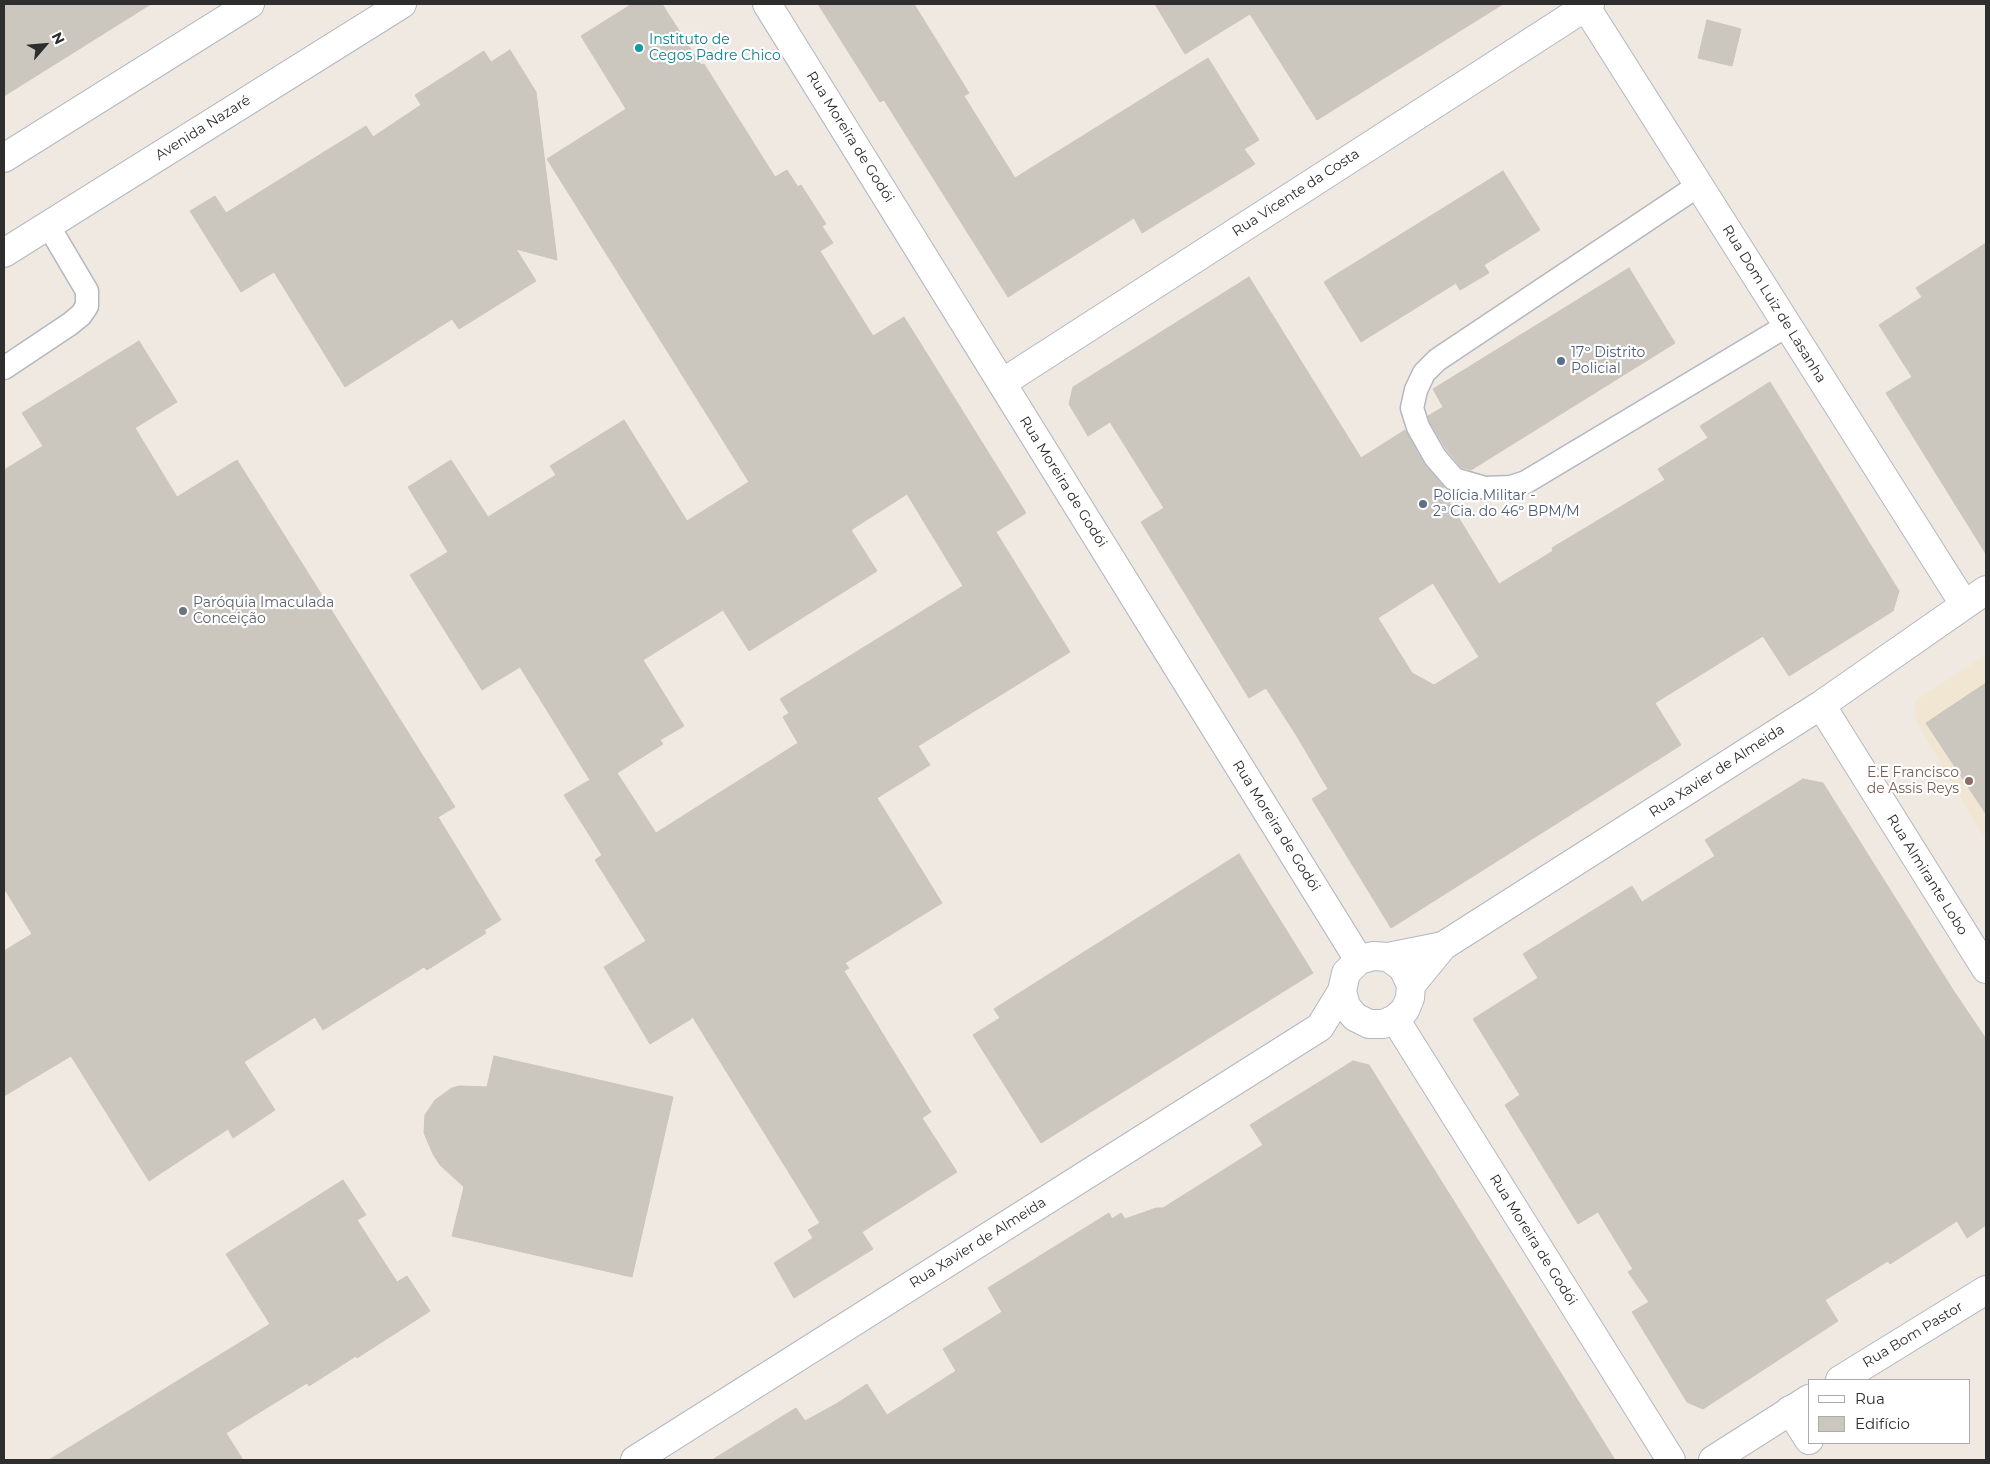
<!DOCTYPE html>
<meta charset="utf-8">
<style>
body{margin:0}
#map{position:relative;width:1990px;height:1464px;overflow:hidden;background:#efe9e1;font-family:Montserrat,sans-serif}
canvas{display:block}
.frame{position:absolute;inset:0;border:5px solid #2e2e2e;pointer-events:none}
.legend{position:absolute;left:1808px;top:1379px;width:162px;height:65px;box-sizing:border-box;background:#fff;border:1px solid #ababab;margin:0;padding:6px 9px;list-style:none;font-size:15px;color:#2e2e2e}
.legend li{display:flex;align-items:center;gap:10px;height:25px}
.legend b{width:25px;border:1px solid #ababab}
.north{position:absolute;left:20px;top:20px;width:50px;height:50px;-webkit-text-stroke:4px #fff;paint-order:stroke;rotate:63deg;font-size:14px;font-weight:700;line-height:20px;text-align:center;color:#2e2e2e}
.north::after{content:'';display:block;margin:auto;width:18px;height:22px;background:#2e2e2e;clip-path:polygon(50% 0,100% 100%,50% 72%,0 100%)}
</style>
<div id="map">
<canvas width="1990" height="1464"></canvas>
<div class="frame"></div>
<ul class="legend">
<li><b style="height:6px;background:#fff"></b>Rua</li>
<li><b style="height:14px;background:#cbc7bf"></b>Edifício</li>
</ul>
<div class="north">N</div>
</div>
<script>
const ctx = document.querySelector('canvas').getContext('2d');
ctx.lineJoin = 'round';
function fill(path, color) {
  ctx.fillStyle = color;
  ctx.fill(path, 'evenodd');
}
function shape(rows) {
  const path = new Path2D();
  for (const r of rows) {
    path.moveTo(r[0], r[1]);
    for (let i = 2; i < r.length; i += 2) path.lineTo(r[i], r[i + 1]);
  }
  return path;
}
function trace(path, color, width, dash) {
  ctx.strokeStyle = color;
  ctx.lineWidth = width;
  ctx.lineCap = dash ? 'butt' : 'round';
  ctx.setLineDash(dash || []);
  ctx.stroke(path);
}
function drawText(font, color, halo, rows, align = 'center') {
  ctx.font = font + ' Montserrat,sans-serif';
  ctx.lineWidth = 4.5;
  ctx.setLineDash([]);
  ctx.textBaseline = 'middle';
  ctx.strokeStyle = halo;
  ctx.fillStyle = color;
  for (const [text, x, y, turn = 0] of rows) {
    ctx.save();
    ctx.translate(x, y);
    ctx.rotate((+turn || 0) * Math.PI / 180);
    ctx.textAlign = isNaN(turn) ? turn : align;
    if (halo) ctx.strokeText(text, 0, 0);
    ctx.fillText(text, 0, 0);
    ctx.restore();
  }
}
const education = shape([
 [1986,655,1986,841,1916,721,1915,701]
]);
const building = shape([
 [4,4,151,4,4,96,4,4],
 [632,4,662,4,701,65,704,64,775,177,787,170,798,187,801,185,826,224,822,226,833,243,820,251,873,336,904,317,1026,513,996,532,1070,652,918,746,930,765,877,798,942,903,845,963,849,968,844,971,931,1112,922,1118,957,1172,862,1232,873,1249,794,1298,774,1263,813,1238,808,1230,820,1223,692,1016,691,1019,650,1044,604,967,646,941,595,860,602,855,564,795,590,780,520,667,482,690,410,575,448,552,408,487,451,460,488,517,556,475,550,466,624,420,687,521,749,482,547,159,626,109,581,36,632,4],
 [907,494,963,586,780,699,789,713,783,717,798,743,656,833,617,773,663,744,660,740,684,726,643,660,723,610,749,651,877,571,851,530,907,494],
 [818,4,914,4,969,93,964,96,1015,178,1208,58,1259,140,1244,149,1255,164,1142,233,1134,218,1008,297,884,100,880,102,818,4],
 [1155,4,1503,4,1317,120,1250,14,1185,54,1155,4],
 [1707,20,1741,29,1732,66,1698,58,1707,20],
 [510,50,536,92,557,260,516,249,536,281,459,329,452,319,345,387,274,272,241,292,190,211,215,196,226,213,366,126,373,137,421,105,415,95,484,51,491,62,510,50],
 [1503,171,1540,230,1484,265,1489,273,1460,290,1456,283,1361,342,1324,282,1503,171],
 [1986,243,1986,554,1886,393,1912,377,1879,325,1922,297,1916,288,1986,243],
 [1629,268,1675,343,1471,470,1461,467,1446,449,1430,422,1428,416,1443,407,1433,389,1629,268],
 [1249,277,1361,458,1405,430,1424,464,1444,487,1441,489,1499,584,1553,551,1552,548,1665,480,1658,469,1708,438,1700,426,1770,382,1899,591,1893,611,1789,676,1763,636,1655,703,1681,745,1391,928,1312,799,1328,789,1298,738,1266,688,1249,698,1141,522,1164,508,1110,422,1088,436,1069,404,1073,387,1249,277],
 [1433,583,1479,657,1434,685,1412,673,1378,618,1433,583],
 [139,341,177,402,135,428,177,497,237,460,455,807,438,817,501,920,484,930,486,933,427,970,424,967,323,1030,315,1017,244,1062,275,1110,233,1138,228,1129,149,1181,71,1056,4,1096,4,951,32,934,4,888,4,470,43,446,22,413,139,341],
 [1986,683,1986,814,1926,723,1986,683],
 [1803,779,1823,783,1953,990,1986,1039,1986,1225,1967,1238,1957,1221,1890,1264,1888,1261,1825,1300,1838,1321,1703,1409,1687,1402,1632,1312,1649,1302,1628,1272,1633,1269,1598,1212,1578,1224,1505,1105,1520,1095,1473,1019,1538,978,1523,954,1632,886,1642,902,1715,856,1705,840,1803,779],
 [1239,854,1313,973,1041,1143,973,1035,1000,1018,994,1009,1239,854],
 [494,1056,673,1097,632,1277,452,1236,464,1187,440,1165,433,1154,424,1133,425,1115,435,1100,452,1088,459,1086,487,1087,494,1056],
 [1353,1061,1369,1065,1615,1460,712,1460,796,1408,805,1421,836,1404,867,1384,887,1415,956,1371,943,1349,1002,1312,988,1288,1109,1213,1112,1219,1121,1213,1125,1219,1156,1208,1163,1208,1263,1145,1250,1125,1353,1061],
 [343,1180,366,1215,357,1220,397,1282,407,1276,430,1311,357,1358,356,1356,309,1386,307,1383,226,1433,243,1460,49,1460,270,1324,226,1254,343,1180]
]);
const lane = shape([
 [1699,185,1437,360,1424,373,1416,390,1412,408,1418,427,1435,457,1454,479,1485,488,1511,487,1526,482,1788,325],
 [4,368,70,324,81,315,87,306,87,291,48,225]
]);
const street = shape([
 [767,4,1359,960],
 [1584,4,1964,604],
 [1002,383,1590,4],
 [1821,705,1986,969],
 [1388,957,1403,968,1411,985,1410,998,1405,1010,1395,1019,1383,1024,1369,1024,1355,1017,1346,1006,1342,991,1346,973,1359,960,1373,956,1388,957,1443,946],
 [1411,985,1443,946,1821,705,1986,590],
 [1395,1019,1671,1460],
 [1790,1410,1809,1440],
 [635,1460,1320,1027,1342,991]
]);
const secondary = shape([
 [4,158,250,4],
 [4,253,402,4],
 [1840,1380,1986,1290],
 [1713,1460,1809,1399]
]);
const markers = [
 [639,48,5,"#0f9aa8"],
 [1561,361,5,"#5c6f8a"],
 [1423,504,5,"#5c6f8a"],
 [183,611,5,"#6b7280"],
 [1969,781,5,"#8d6e63"]
];
const cultureNames = [
 ["Instituto de",649,40],
 ["Cegos Padre Chico",649,56]
];
const streetNames = [
 ["Avenida Nazaré",203,128,-32],
 ["Rua Moreira de Godói",850,137,58],
 ["Rua Vicente da Costa",1296,193,-33],
 ["Rua Dom Luiz de Lasanha",1774,304,58],
 ["Rua Moreira de Godói",1063,482,58],
 ["Rua Xavier de Almeida",1717,771,-33],
 ["Rua Moreira de Godói",1276,826,58],
 ["Rua Almirante Lobo",1927,875,58],
 ["Rua Moreira de Godói",1533,1240,58],
 ["Rua Xavier de Almeida",978,1243,-32],
 ["Rua Bom Pastor",1913,1335,-31]
];
const serviceNames = [
 ["17º Distrito",1571,353],
 ["Policial",1571,369],
 ["Polícia Militar -",1433,496],
 ["2ª Cia. do 46º BPM/M",1433,512]
];
const worshipNames = [
 ["Paróquia Imaculada",193,603],
 ["Conceição",193,619]
];
const educationNames = [
 ["E.E Francisco",1959,773],
 ["de Assis Reys",1959,789]
];
fill(education, '#f0e6d1');
fill(building, '#cbc7bf');
trace(building, '#cbc5ba', 1);
trace(lane, '#b4b7c1', 25);
trace(street, '#b4b7c1', 30);
trace(secondary, '#b4b7c1', 30);
trace(lane, '#fff', 22);
trace(street, '#fff', 28);
trace(secondary, '#fff', 28);
for (const [x, y, r, color] of markers) {
  const dot = new Path2D();
  dot.arc(x, y, r, 0, 2 * Math.PI);
  ctx.fillStyle = color;
  ctx.fill(dot);
  trace(dot, '#fff', 2);
}
drawText('14px', '#0d838f', '#fff', cultureNames, 'left');
drawText('14px', '#2e2e2e', '#fff', streetNames);
drawText('14px', '#4e5e75', '#fff', serviceNames, 'left');
drawText('14px', '#5b616d', '#fff', worshipNames, 'left');
drawText('14px', '#785e54', '#fff', educationNames, 'right');
</script>
